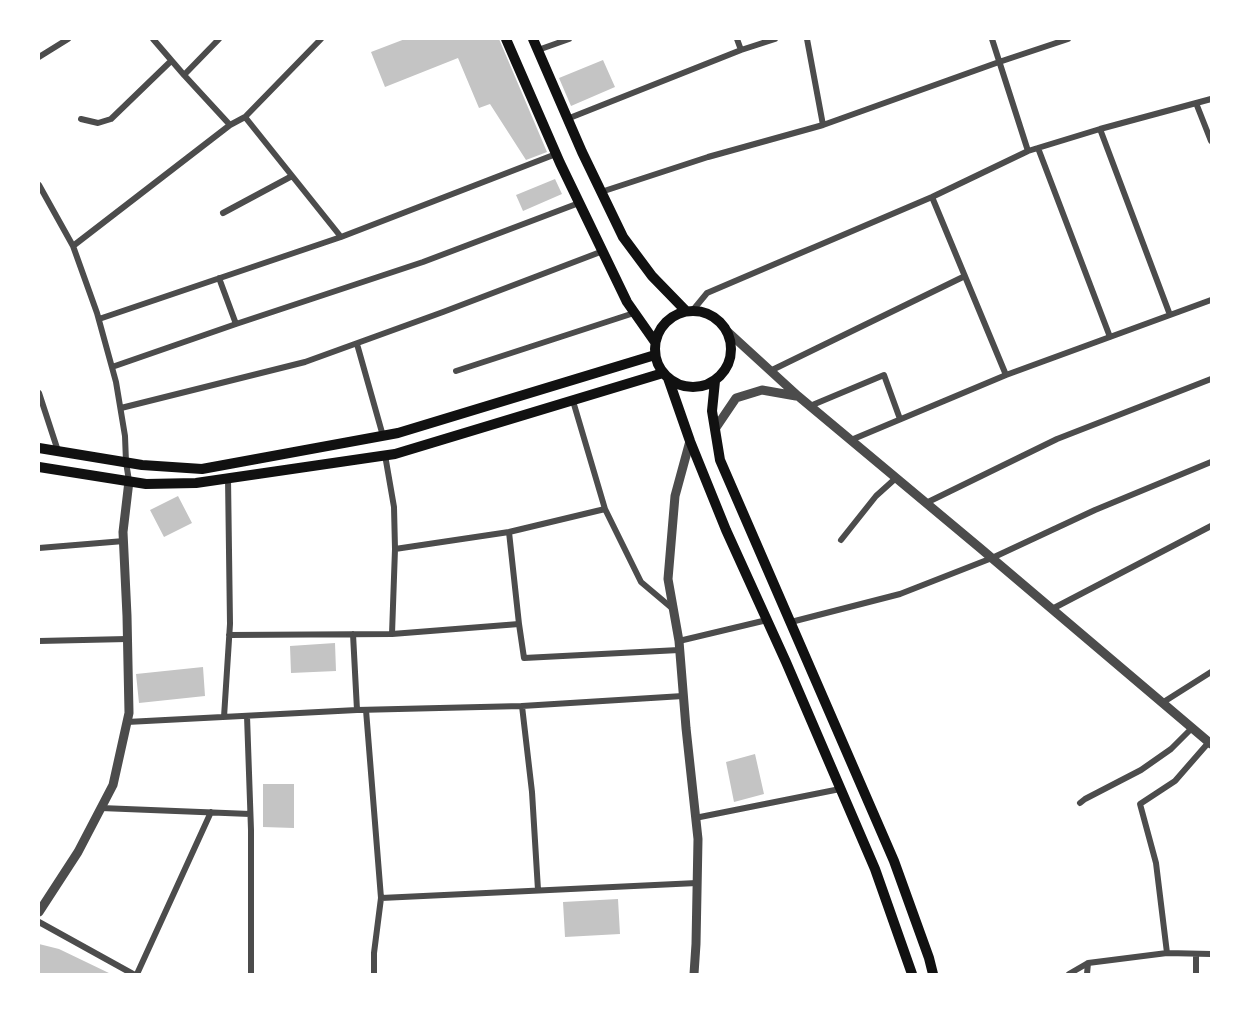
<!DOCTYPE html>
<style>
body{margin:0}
#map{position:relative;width:1250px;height:1013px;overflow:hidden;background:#fff;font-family:"Sofia Sans Condensed",sans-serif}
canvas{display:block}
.frame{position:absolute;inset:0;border:40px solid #fff;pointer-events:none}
</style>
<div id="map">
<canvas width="1250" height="1013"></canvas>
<div class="frame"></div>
</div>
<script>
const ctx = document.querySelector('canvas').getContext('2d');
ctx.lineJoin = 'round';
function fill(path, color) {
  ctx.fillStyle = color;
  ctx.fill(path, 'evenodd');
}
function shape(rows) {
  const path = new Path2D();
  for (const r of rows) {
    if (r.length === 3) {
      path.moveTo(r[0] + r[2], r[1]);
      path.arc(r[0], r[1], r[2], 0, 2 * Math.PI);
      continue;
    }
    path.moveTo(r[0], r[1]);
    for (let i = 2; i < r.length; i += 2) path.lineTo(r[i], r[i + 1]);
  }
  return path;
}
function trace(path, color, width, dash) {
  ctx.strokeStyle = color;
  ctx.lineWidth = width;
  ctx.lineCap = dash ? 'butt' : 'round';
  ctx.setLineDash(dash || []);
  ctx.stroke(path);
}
const building = shape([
 [405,39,499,39,547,152,526,160,490,104,479,108,458,58,385,87,371,52],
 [603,60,615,87,571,106,559,78],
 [555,179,562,194,523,211,516,195],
 [178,496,192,523,164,537,150,510],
 [335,643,336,671,291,673,290,646],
 [203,667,205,696,139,703,136,674],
 [755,754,764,794,734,802,726,762],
 [263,784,294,784,294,828,263,827],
 [618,899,620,934,565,937,563,902],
 [39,944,59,949,111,974,39,974]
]);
const minor = shape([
 [153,39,184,75,230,125],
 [737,39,741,50],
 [807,39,823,125],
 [992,39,1028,151],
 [538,50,569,39],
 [39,57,68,39],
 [184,75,219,39],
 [1196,103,1211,141],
 [245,117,341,237,556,154],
 [81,119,98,123,111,119,171,61],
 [567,119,741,50,775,39],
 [1100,129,1170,315],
 [1038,148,1110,337],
 [39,185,73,246,97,313,116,382,125,436,126,462,129,481],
 [601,192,708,157,823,125,999,62,1068,39],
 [932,197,1006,375],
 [223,213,292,176],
 [73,246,230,125,245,117,321,39],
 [219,278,236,324],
 [693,310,707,293,932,197,1028,151,1100,129,1211,99],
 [99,319,341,237],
 [357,344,383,436],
 [112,367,236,324,423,262,579,203],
 [456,371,634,313],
 [770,371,965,276],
 [39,393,58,451],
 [573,401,605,509,641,582,673,609],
 [810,406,884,375,900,419],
 [121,408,305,362,443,312,603,251],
 [851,440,1006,375,1211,300],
 [385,455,394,507,395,549,392,634],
 [926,503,1057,439,1211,379],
 [509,532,519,624],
 [841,540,876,496,896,478],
 [39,548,124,541],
 [395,549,509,532,605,509],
 [1052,609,1211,526],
 [791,622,900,594,992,558,1095,510,1211,462],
 [353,634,357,710],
 [229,635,392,634,519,624,524,658,679,650],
 [39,641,127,639],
 [679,641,767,620],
 [1162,703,1211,672],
 [522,706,532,792,538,890],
 [366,710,381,898,374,953,374,974],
 [247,716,251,830,251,974],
 [224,717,230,624,228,478],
 [127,722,357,710,522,706,683,696],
 [1080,803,1085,799,1141,770,1171,749,1192,728],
 [101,808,250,814],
 [695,818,840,789],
 [381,898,697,883],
 [39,922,133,974],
 [1167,953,1156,863,1140,804,1175,781,1209,742],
 [1196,954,1196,974],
 [137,974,211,812],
 [1069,974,1088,963,1167,953,1211,954],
 [1087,974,1088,963]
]);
const tertiary = shape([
 [728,332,798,396,980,548,1211,744],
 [715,429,736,398,762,390,796,396],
 [690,441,675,496,668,579,679,641,686,728,698,839,696,944,694,974],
 [39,912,78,852,113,785,129,713,127,616,123,532,129,481]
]);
const secondary = shape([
 [39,448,142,465,202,469,398,433,655,355],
 [39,467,146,484,196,483,381,456,395,454,663,373]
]);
const primary = shape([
 [506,39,560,163,627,302,655,342],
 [533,39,582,152,623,237,652,276,686,311],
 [693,349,38],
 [668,378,690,441,726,530,786,662,875,869,912,974],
 [715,381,712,411,720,460,894,861,929,958,933,974]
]);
fill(building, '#c4c4c4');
trace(minor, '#4c4c4c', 6);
trace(tertiary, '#4c4c4c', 9);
trace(secondary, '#111', 10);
trace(primary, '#111', 10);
</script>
